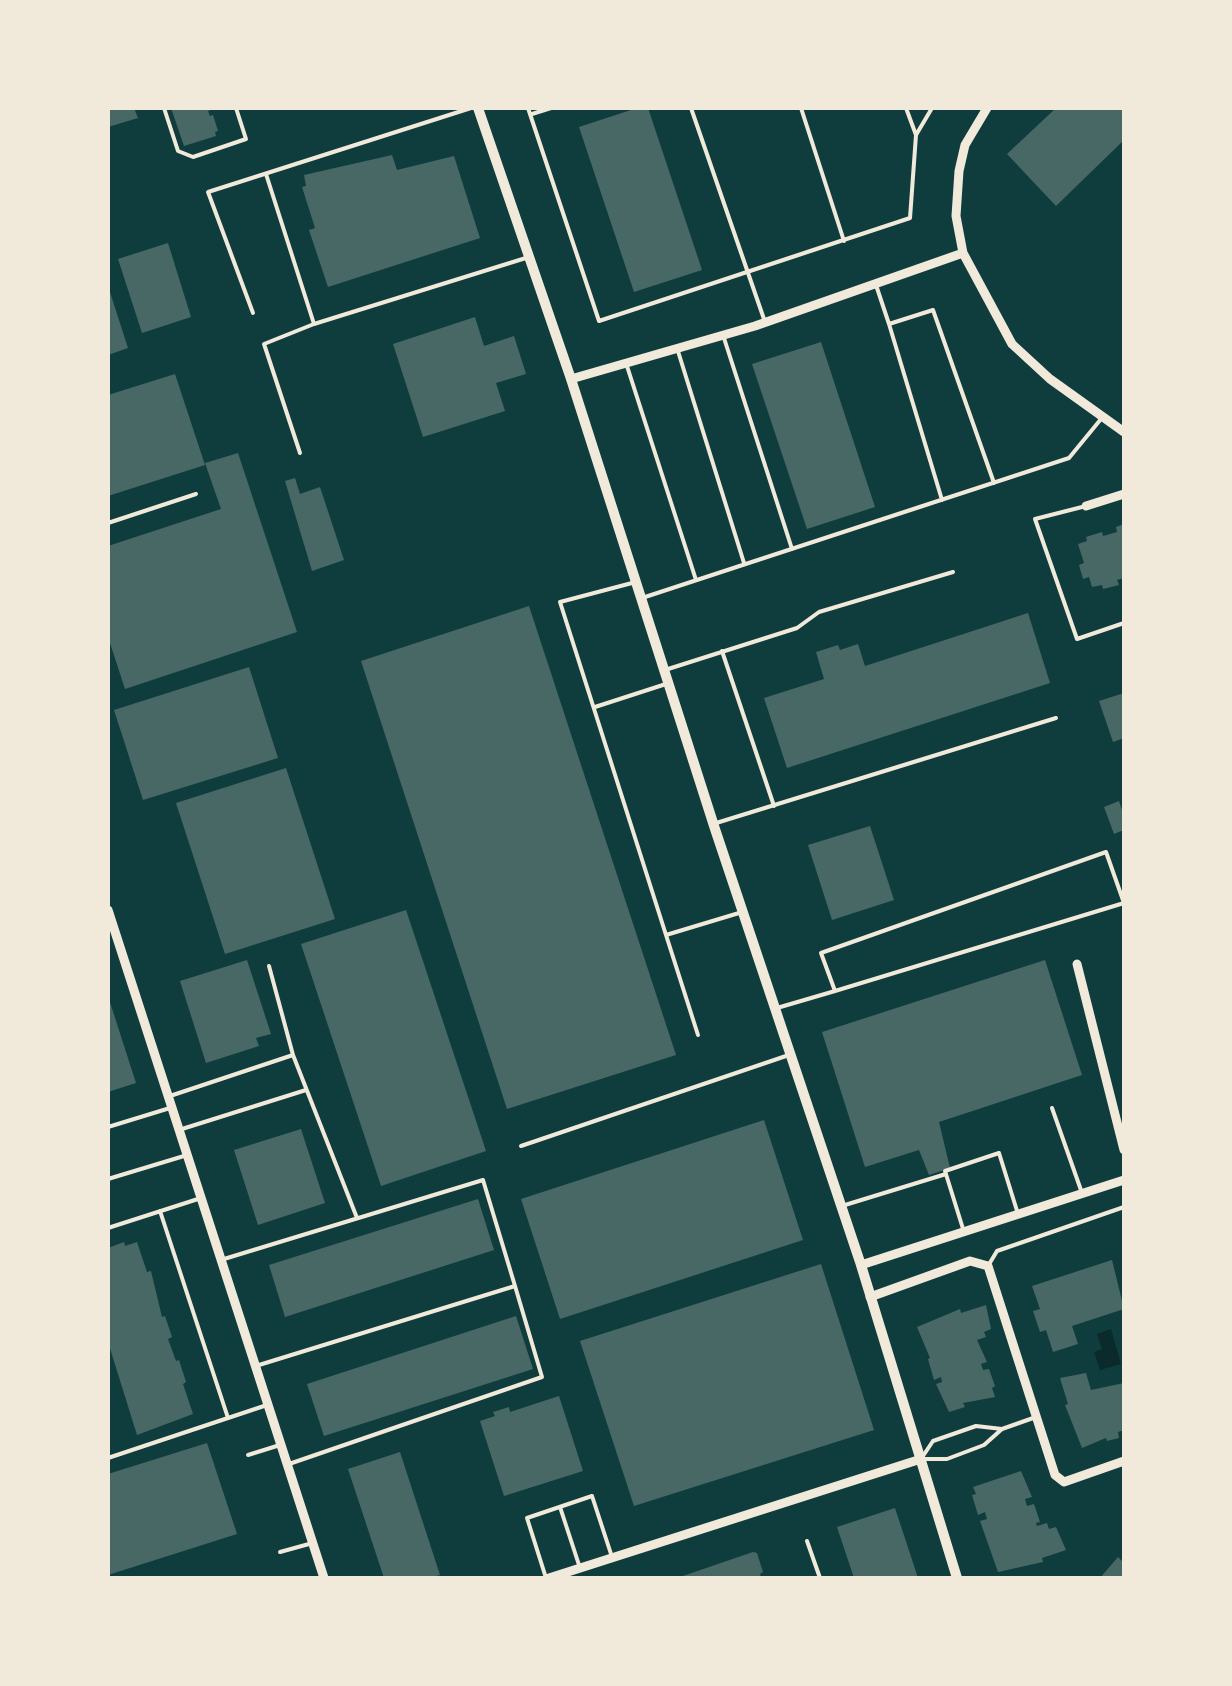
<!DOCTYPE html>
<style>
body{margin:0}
#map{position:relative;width:1232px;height:1686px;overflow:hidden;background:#0f3d3e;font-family:"Noto Serif",serif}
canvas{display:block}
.frame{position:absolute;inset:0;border:110px solid #f1e9da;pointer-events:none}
</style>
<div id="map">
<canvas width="1232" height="1686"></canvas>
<div class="frame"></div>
</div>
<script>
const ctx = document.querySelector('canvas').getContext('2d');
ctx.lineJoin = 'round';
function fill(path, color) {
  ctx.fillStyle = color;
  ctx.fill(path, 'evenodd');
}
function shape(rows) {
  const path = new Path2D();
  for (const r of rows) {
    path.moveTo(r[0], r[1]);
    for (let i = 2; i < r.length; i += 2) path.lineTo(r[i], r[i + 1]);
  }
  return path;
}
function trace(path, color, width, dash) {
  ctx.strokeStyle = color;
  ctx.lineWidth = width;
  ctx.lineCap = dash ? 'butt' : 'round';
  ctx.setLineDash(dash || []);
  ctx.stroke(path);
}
const water = shape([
 [1111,1329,1121,1364,1100,1370,1094,1352,1102,1349,1097,1334]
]);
const building = shape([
 [108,108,134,108,138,118,108,127],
 [171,108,217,108,208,111,210,116,213,115,218,131,215,132,216,136,184,146],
 [637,108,648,108,702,270,634,292,579,127],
 [1056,108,1124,108,1124,140,1056,206,1007,154],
 [392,155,397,170,454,156,480,238,328,287,309,230,315,228,302,187,306,186,304,175],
 [168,243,191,317,142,333,118,259],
 [108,286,128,348,108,355],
 [475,317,484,346,514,336,526,374,496,383,505,411,423,437,393,344],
 [821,342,875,507,807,529,752,364],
 [175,374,205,465,108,496,108,395],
 [238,453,297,632,125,689,108,637,108,546,221,509,205,463],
 [295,478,300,494,320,487,344,560,312,571,285,481],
 [1124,524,1124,578,1117,580,1119,585,1103,589,1102,585,1092,587,1089,577,1083,579,1079,565,1084,563,1078,544,1087,541,1086,537,1102,532,1103,536,1117,532,1116,527],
 [529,606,676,1055,507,1109,361,661],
 [1028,613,1050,683,787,768,764,698,824,679,816,652,838,645,840,650,858,644,865,666],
 [249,667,278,758,143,800,114,710],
 [1124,693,1124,738,1113,742,1099,701],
 [286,768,335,919,225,954,176,803],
 [1119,801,1124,816,1124,830,1114,834,1104,807],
 [870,826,894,900,832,920,808,845],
 [406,910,486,1151,381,1186,301,944],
 [247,960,271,1034,256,1038,259,1046,206,1063,180,981],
 [1045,960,1082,1075,939,1122,950,1168,929,1175,919,1150,865,1167,822,1032],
 [108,996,136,1083,108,1092],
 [764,1120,803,1240,560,1319,521,1199],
 [301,1129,325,1203,258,1225,234,1150],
 [478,1199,494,1250,285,1317,269,1265],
 [124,1242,125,1246,137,1242,147,1272,151,1271,162,1317,165,1316,172,1337,168,1339,176,1361,179,1360,186,1382,183,1384,193,1414,137,1435,108,1342,108,1248],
 [1112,1260,1124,1309,1072,1326,1078,1344,1053,1352,1046,1330,1040,1332,1033,1311,1040,1309,1032,1286],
 [821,1264,874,1430,634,1506,580,1341],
 [986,1305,991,1329,984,1332,986,1337,977,1340,987,1362,981,1364,983,1370,989,1369,995,1386,992,1388,995,1397,963,1403,965,1407,949,1412,936,1384,942,1382,941,1377,934,1380,928,1359,930,1358,917,1327,960,1309,961,1313],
 [516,1316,533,1369,324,1436,307,1384],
 [1086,1373,1091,1390,1124,1383,1124,1430,1118,1432,1119,1438,1107,1441,1106,1438,1082,1448,1065,1405,1068,1404,1060,1378],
 [559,1396,583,1471,504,1496,480,1421,495,1416,493,1412,509,1407,510,1412],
 [207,1443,237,1534,108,1575,108,1474],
 [400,1452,440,1575,430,1578,384,1578,348,1469],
 [1021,1471,1032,1497,1025,1499,1027,1506,1034,1504,1040,1522,1036,1523,1037,1526,1047,1523,1049,1529,1056,1527,1066,1550,1042,1558,1043,1562,998,1572,980,1521,987,1519,985,1512,978,1515,972,1495,976,1494,973,1487],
 [895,1508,918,1578,854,1578,837,1527],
 [753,1552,757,1553,763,1572,760,1574,761,1578,677,1578],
 [1118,1557,1124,1563,1124,1578,1100,1578]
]);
const service = shape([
 [164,108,178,151,193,157,246,139,236,108],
 [294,108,295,108],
 [528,108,599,321,910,218,916,135,906,108],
 [691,108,765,322],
 [801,108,844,241],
 [532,114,551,108],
 [916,135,932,108],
 [266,174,314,324,264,344,300,453],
 [876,285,889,324,933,310,994,483],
 [253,313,208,192,471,108],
 [314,324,529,257],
 [889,324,942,500],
 [723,335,792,549],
 [677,348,744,563],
 [626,363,696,580],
 [1086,506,1035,519,1077,639,1124,623],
 [108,523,196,494],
 [632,583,560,602,666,935,739,913],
 [642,598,1069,458,1101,419],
 [722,651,774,806],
 [665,670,797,628,819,612,953,572],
 [595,707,666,684],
 [713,824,1056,718],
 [666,935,698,1035],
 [269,966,293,1055],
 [777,1008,835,991,1124,903,1106,852,821,953,835,991],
 [170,1096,293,1055,357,1218],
 [1052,1108,1082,1193],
 [108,1127,170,1108],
 [182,1129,306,1090],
 [521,1146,786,1056],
 [108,1179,184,1156],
 [845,1205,946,1174],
 [160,1211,228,1418],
 [108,1228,198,1199],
 [964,1232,945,1171,999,1153,1018,1214],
 [224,1259,483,1180,515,1286],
 [988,1266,997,1251,1124,1207],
 [259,1365,515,1286,542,1377,289,1464],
 [1002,1429,976,1426,933,1441,921,1459,947,1459,984,1445,1002,1429,1036,1417],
 [248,1455,280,1445],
 [108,1458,267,1405],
 [560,1507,580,1568],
 [807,1541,820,1578],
 [280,1552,309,1544],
 [546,1578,527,1518,592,1496,612,1557]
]);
const minor = shape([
 [987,108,965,145,959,171,956,216,963,253,1012,344,1050,379,1124,432],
 [571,379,755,326,963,253],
 [1086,506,1124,494],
 [108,910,324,1578],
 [1077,964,1124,1150],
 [861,1265,1124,1180],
 [870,1297,970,1261,988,1266,1055,1475,1064,1482,1124,1461],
 [549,1578,921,1459]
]);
const tertiary = shape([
 [478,108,571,379,715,829,861,1265,957,1578]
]);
fill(water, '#0a2a2b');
fill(building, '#486865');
trace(service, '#f1e9da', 4);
trace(minor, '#f1e9da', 9);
trace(tertiary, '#f1e9da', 10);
</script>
